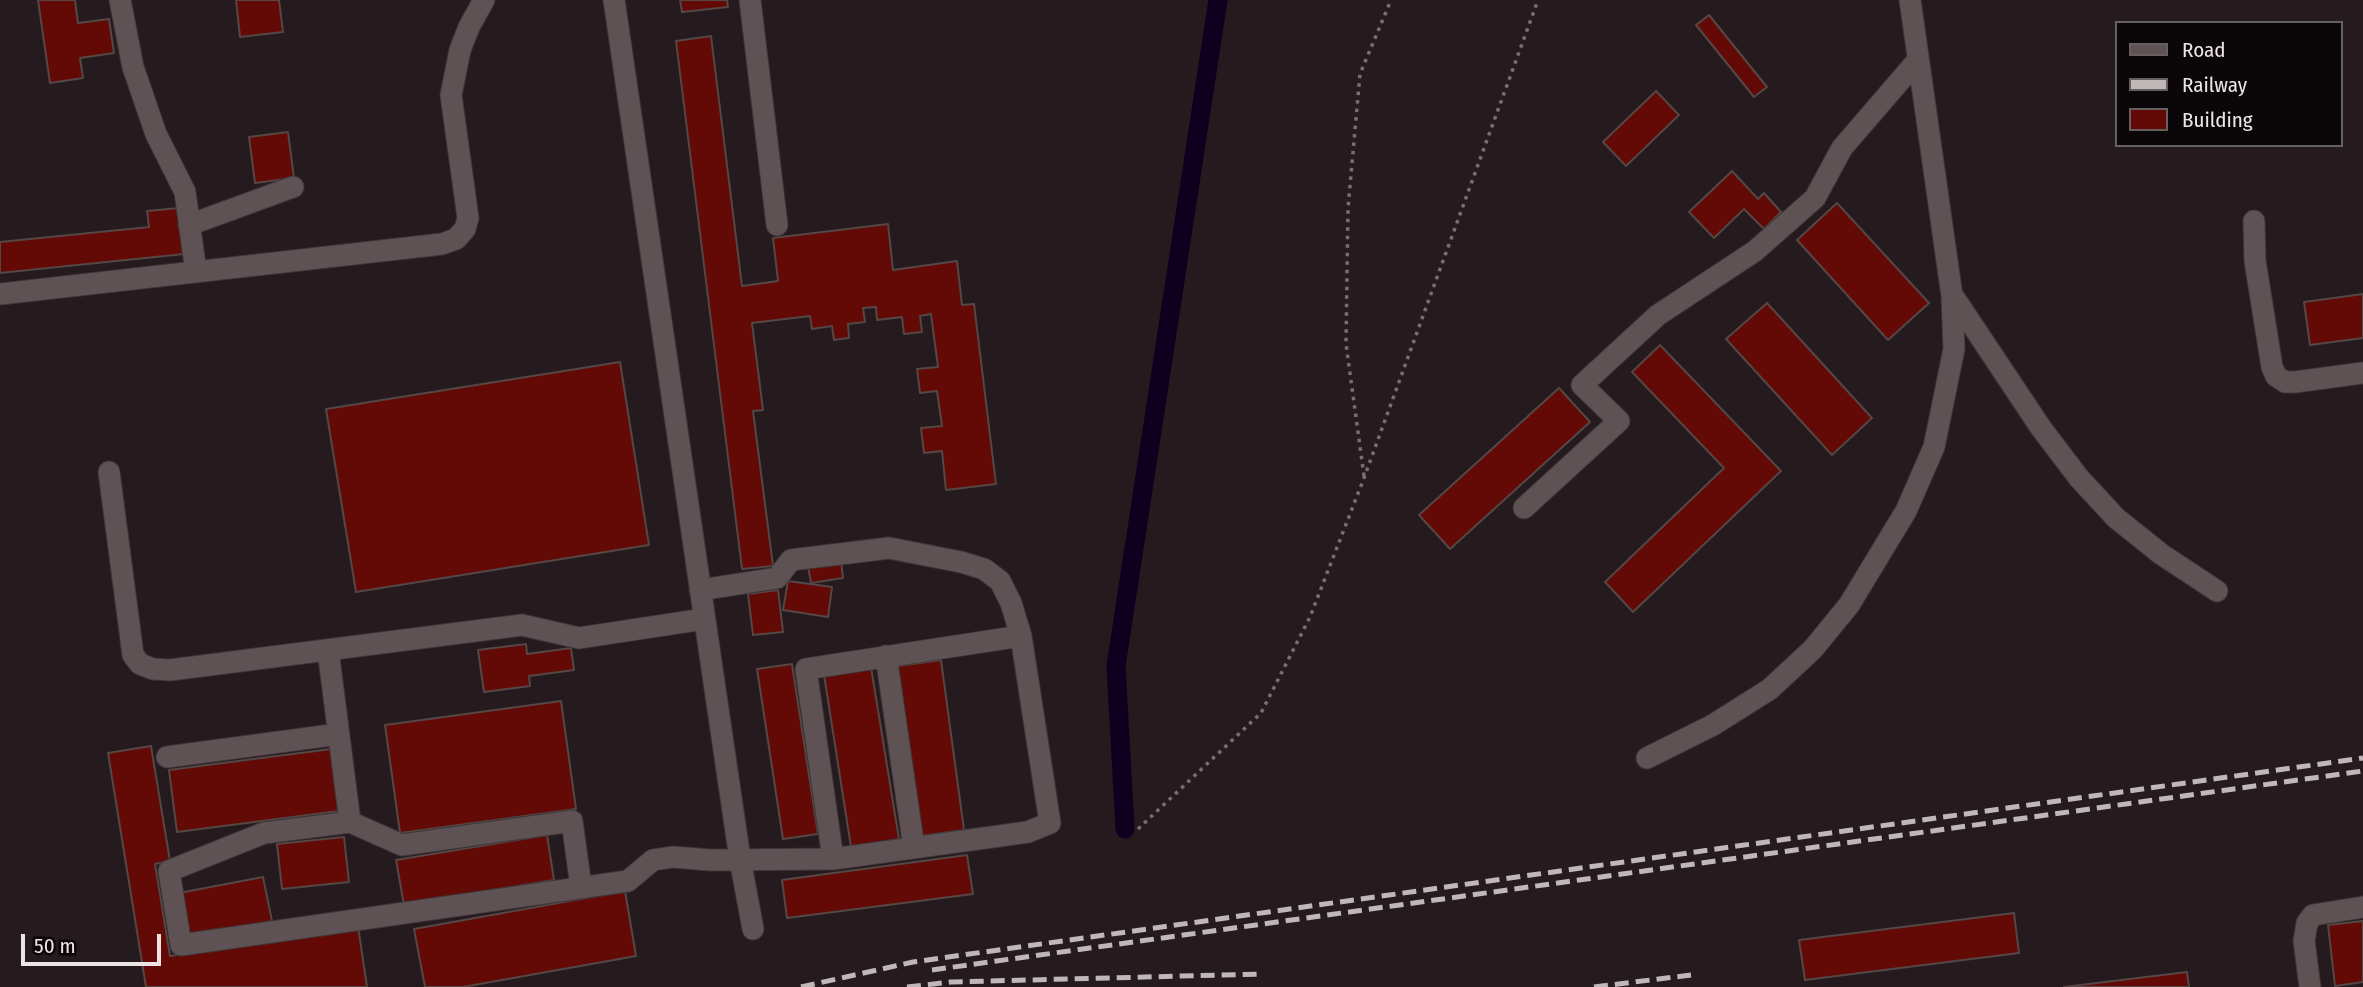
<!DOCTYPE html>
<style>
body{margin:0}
#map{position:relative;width:2363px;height:987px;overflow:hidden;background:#251a1d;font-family:"Fira Sans Condensed",sans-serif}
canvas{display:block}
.legend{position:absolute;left:2115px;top:21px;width:228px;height:126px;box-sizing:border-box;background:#0b0607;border:2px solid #655f60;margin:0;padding:9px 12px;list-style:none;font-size:21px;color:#ece4e5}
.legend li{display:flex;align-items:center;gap:14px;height:35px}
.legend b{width:35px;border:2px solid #655f60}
.scale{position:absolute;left:21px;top:934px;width:140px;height:32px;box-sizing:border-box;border:4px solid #ece4e5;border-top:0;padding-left:9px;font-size:21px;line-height:24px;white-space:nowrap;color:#ece4e5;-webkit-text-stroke:5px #0b0607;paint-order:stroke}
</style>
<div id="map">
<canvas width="2363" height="987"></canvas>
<ul class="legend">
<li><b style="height:9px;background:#5f5255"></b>Road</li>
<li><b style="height:9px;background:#bfb7b8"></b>Railway</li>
<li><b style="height:19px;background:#630a06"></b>Building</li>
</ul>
<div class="scale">50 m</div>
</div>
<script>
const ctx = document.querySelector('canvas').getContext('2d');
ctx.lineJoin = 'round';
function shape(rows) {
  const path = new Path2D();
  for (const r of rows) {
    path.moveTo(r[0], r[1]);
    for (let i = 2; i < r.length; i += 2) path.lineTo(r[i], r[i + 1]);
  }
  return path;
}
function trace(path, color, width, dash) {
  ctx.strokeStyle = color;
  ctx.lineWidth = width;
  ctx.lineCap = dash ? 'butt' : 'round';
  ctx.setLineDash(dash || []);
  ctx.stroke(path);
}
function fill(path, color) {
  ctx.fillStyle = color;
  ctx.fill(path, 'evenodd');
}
const canal = shape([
 [1125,829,1116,666,1218,0]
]);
const building = shape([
 [38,0,75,0,78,23,109,19,114,53,80,58,83,78,50,83,38,0],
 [236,0,279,0,283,32,240,37,236,0],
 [680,0,727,0,728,7,682,12,680,0],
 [1709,15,1767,87,1754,97,1696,25,1709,15],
 [711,36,742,286,778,281,773,238,888,224,893,270,957,261,962,305,974,304,996,484,946,490,942,451,924,453,921,428,942,426,937,391,920,393,917,369,938,367,931,314,920,316,922,332,904,334,902,317,877,320,876,307,863,308,865,322,848,324,849,338,834,340,832,326,812,329,810,316,752,323,763,410,753,411,773,566,742,569,676,41,711,36],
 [1656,91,1679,115,1626,166,1603,142,1656,91],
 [288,132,294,178,255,183,249,137,288,132],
 [1732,171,1758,199,1764,193,1781,212,1764,229,1744,209,1714,238,1689,212,1732,171],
 [1837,203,1929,303,1888,340,1797,240,1837,203],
 [179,208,184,254,0,273,0,242,149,227,147,211,179,208],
 [2363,294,2363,338,2310,345,2304,302,2363,294],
 [1767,303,1872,418,1832,455,1726,339,1767,303],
 [1660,345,1781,471,1633,612,1605,582,1724,468,1632,372,1660,345],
 [620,362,649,545,356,592,326,409,620,362],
 [1559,388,1590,422,1450,549,1419,515,1559,388],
 [841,561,843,578,811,583,808,566,841,561],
 [788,581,832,587,828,617,783,610,788,581],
 [778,590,783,632,753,635,748,594,778,590],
 [526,644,527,654,571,648,574,670,529,676,530,686,484,692,478,650,526,644],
 [941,660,964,830,921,836,898,666,941,660],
 [792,664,818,834,783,839,757,669,792,664],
 [871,667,899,839,851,847,824,675,871,667],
 [561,701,576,809,400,833,385,725,561,701],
 [151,746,170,861,155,864,170,956,358,926,367,987,146,987,108,753,151,746],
 [331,749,339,811,177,832,169,770,331,749],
 [547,835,554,880,404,905,396,860,547,835],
 [344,837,349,882,282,889,277,844,344,837],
 [967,855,973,894,787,918,782,880,967,855],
 [263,877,272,921,188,937,179,893,263,877],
 [625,891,636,956,463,987,425,987,414,929,625,891],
 [2014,913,2019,953,1805,980,1799,940,2014,913],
 [2363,921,2363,982,2335,986,2328,925,2363,921],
 [2187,972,2189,987,2064,987,2187,972]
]);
const path = shape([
 [1364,476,1346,344,1348,208,1360,74,1391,0],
 [1138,829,1261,713,1310,617,1364,478,1538,0]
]);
const minor = shape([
 [120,0,133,67,156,134,185,192,196,272],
 [614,0,740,859,753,929],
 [750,0,777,225],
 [2254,221,2255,261,2272,367,2276,376,2285,382,2295,382,2363,373],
 [189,225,293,187],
 [0,294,442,244,456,239,465,229,468,218,451,95,460,50,469,27,484,0],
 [1953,296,2041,428,2079,478,2116,518,2161,554,2217,591],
 [109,472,133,655,140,664,153,669,170,670,522,625,579,638,704,619],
 [1524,508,1619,421,1582,385,1658,315,1755,251,1815,198,1842,148,1917,61],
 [328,650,350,822,264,833,169,871,181,945,628,881,653,860,673,857,710,860,833,859,1028,832,1050,823,1021,636,1011,603,1000,581,984,569,961,562,889,548,791,560,777,578,700,590],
 [886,656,914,848],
 [167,757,339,734],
 [1647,758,1713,725,1770,689,1813,649,1849,605,1906,511,1934,447,1954,349,1952,296,1910,0],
 [350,822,402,845,572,821,581,887],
 [833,859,806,669,1021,636],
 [2310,987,2304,941,2307,923,2313,915,2363,907]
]);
const rail = shape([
 [932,970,2363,771],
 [801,987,913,962,2363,758],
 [907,987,951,982,1262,974],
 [1594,987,1691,975]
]);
trace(canal, '#0e001e', 19);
fill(building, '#630a06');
trace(building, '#544745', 2);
trace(minor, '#3e3638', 23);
trace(path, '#796f71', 3.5, [3.5, 5]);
trace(minor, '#5f5255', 21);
trace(rail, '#bfb7b8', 5, [14, 7]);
</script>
